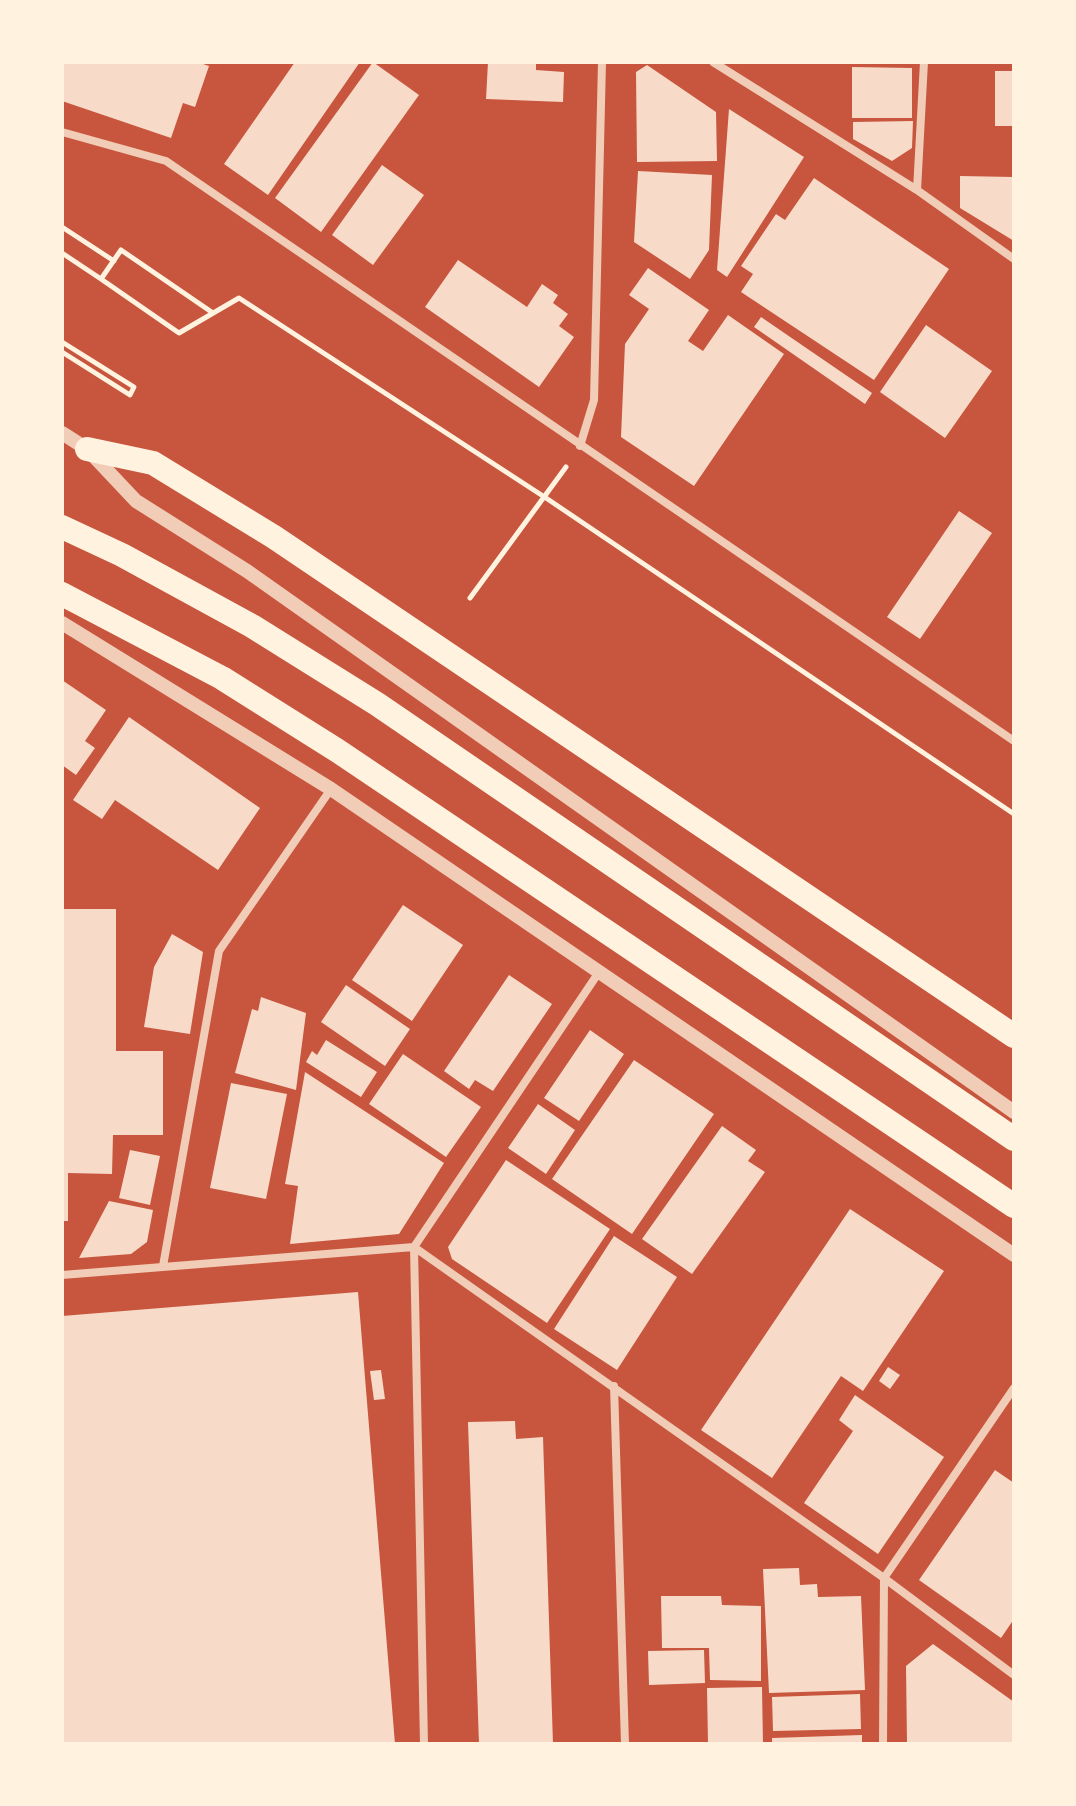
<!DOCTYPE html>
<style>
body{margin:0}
#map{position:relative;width:1076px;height:1806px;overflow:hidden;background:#c8553d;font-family:"Exo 2",sans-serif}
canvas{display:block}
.frame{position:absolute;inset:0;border:64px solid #fff3e0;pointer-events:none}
</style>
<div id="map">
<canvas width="1076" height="1806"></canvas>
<div class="frame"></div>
</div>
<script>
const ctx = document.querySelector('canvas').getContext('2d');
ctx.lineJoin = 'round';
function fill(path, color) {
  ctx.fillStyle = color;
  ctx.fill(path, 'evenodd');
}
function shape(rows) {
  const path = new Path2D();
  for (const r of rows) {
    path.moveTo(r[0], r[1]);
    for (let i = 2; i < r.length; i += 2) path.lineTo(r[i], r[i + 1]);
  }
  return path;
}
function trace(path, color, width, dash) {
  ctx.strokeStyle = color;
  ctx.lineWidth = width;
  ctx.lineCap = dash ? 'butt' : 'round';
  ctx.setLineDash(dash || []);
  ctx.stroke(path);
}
const building = shape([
 [62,62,197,62,209,66,195,107,183,103,171,138,62,101],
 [295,62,360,62,268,195,224,164],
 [373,62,419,95,321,232,275,198],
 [488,62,536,62,536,70,564,72,563,102,486,99],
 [647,65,716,112,717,161,637,162,636,72],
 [852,67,912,68,912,118,852,118],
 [995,71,1014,71,1014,126,995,126],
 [729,109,804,157,727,277,717,270],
 [913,121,912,148,892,161,853,139,853,122],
 [382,165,424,195,373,265,332,235],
 [638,171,712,175,709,250,690,279,634,242],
 [960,176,1014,177,1014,241,960,208],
 [814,178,949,269,874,380,741,292,753,274,741,266,776,214,785,220],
 [458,260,527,307,542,284,558,295,553,303,568,314,559,326,574,337,539,387,425,307],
 [648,268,709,310,688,341,703,351,728,315,784,354,694,486,621,437,625,344,649,309,629,295],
 [761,317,872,393,865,404,754,327],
 [926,325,992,371,945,438,880,392],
 [959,511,992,533,920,639,887,617],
 [62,680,106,710,85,741,95,748,76,775,62,765],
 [129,717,260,808,218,870,115,800,102,819,73,800],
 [403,905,463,945,412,1021,352,980],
 [62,909,116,909,116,1051,163,1051,163,1135,113,1135,112,1174,68,1173,68,1221,62,1221],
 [172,934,203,952,190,1034,144,1027,154,967],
 [509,975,552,1004,493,1091,475,1080,469,1089,444,1071],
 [346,985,410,1029,385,1066,321,1022],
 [261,997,306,1013,296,1090,235,1073,252,1009,258,1011],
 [590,1030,624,1054,579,1121,544,1098],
 [326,1040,377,1072,361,1097,306,1062,312,1051,317,1055],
 [403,1054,481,1107,446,1157,369,1104],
 [634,1060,714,1114,632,1234,552,1179],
 [305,1072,444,1163,399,1234,290,1244,298,1186,285,1184],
 [231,1083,287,1094,266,1199,210,1188],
 [538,1104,575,1130,546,1174,508,1148],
 [722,1126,756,1150,748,1161,765,1172,692,1274,642,1239],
 [130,1150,160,1156,150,1205,119,1198],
 [506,1160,610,1229,547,1323,452,1259,448,1247],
 [109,1201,153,1210,147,1242,131,1254,79,1258],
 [850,1209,944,1271,863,1391,841,1376,772,1478,701,1430],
 [614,1236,677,1277,617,1370,554,1329],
 [358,1292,395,1744,62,1744,62,1316],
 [888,1367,900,1375,890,1389,879,1381],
 [381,1370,385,1399,374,1400,370,1371],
 [855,1395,944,1457,878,1554,804,1503,853,1431,839,1420],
 [515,1421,516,1439,543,1437,553,1744,479,1744,468,1422],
 [995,1470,1014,1483,1014,1619,1001,1638,919,1580],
 [799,1568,800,1585,817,1584,818,1597,861,1596,865,1690,769,1693,763,1569],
 [661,1596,721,1596,722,1605,761,1606,761,1681,710,1680,709,1648,662,1648],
 [933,1644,1014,1702,1014,1744,907,1744,906,1666],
 [704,1650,705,1683,649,1685,648,1651],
 [762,1687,763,1744,708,1744,707,1688],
 [860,1694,861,1729,773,1731,772,1697],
 [862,1735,862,1744,772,1744,772,1738]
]);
const path = shape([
 [62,227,114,261],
 [62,253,101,279],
 [213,313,121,250,101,279,179,333,239,298,546,498,1014,814],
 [62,342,134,387,130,395,62,352],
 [470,598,566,467]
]);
const minor = shape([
 [713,62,917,190,924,62],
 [62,132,166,161,1014,741],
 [917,190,1014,259],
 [580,446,594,400,602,62],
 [163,1266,219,951,331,789],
 [62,1275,414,1247,884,1578,1014,1675],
 [614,1386,625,1744],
 [424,1744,414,1247,599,972],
 [883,1744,884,1578,1014,1388]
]);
const tertiary = shape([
 [62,433,87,449,136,501,247,571,1014,1112],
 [62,623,331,789,1014,1255]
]);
const motorway = shape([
 [87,449,153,463,274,537,1014,1036],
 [62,527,122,555,252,626,377,704,1014,1139],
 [62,594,222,678,338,751,1014,1206]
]);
fill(building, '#f7dbc8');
trace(path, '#fff3e0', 5);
trace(minor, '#f1ccb7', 8);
trace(tertiary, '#f1ccb7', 14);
trace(motorway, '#fff3e0', 24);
</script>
